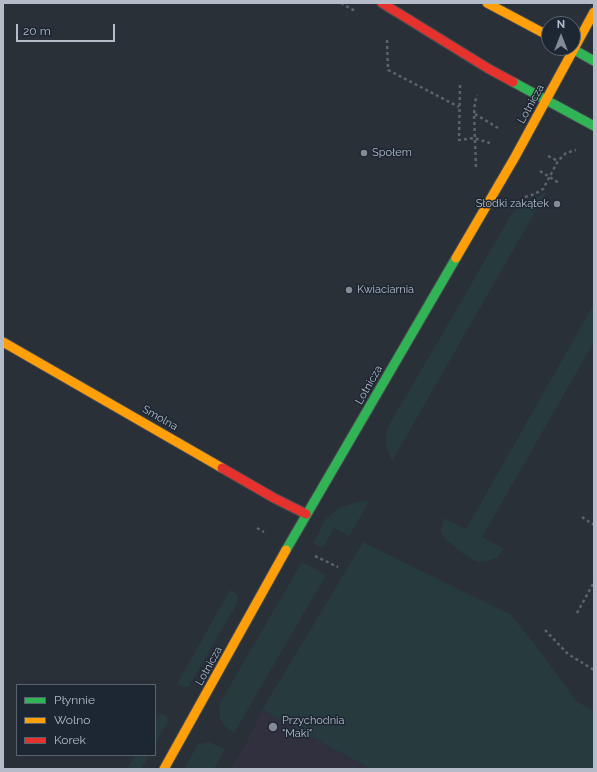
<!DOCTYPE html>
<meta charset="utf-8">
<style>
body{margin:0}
#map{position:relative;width:597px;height:772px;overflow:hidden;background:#2a3038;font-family:Raleway,sans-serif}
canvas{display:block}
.frame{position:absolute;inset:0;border:4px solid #b4bcc9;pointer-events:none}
.legend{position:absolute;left:16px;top:684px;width:140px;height:72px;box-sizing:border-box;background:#1d2633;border:1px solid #59626f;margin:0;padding:5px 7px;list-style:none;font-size:12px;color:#b4bcc9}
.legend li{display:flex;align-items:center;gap:8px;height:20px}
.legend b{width:20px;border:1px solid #59626f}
.north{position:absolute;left:541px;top:16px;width:40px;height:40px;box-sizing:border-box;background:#1d2633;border:1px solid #59626f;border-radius:50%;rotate:0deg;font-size:11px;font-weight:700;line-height:16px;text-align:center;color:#b4bcc9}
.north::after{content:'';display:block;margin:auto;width:14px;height:18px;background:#848b96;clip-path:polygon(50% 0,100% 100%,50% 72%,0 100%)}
.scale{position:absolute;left:16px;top:24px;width:99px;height:18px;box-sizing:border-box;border:2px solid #b4bcc9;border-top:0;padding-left:5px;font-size:12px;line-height:14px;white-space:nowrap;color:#b4bcc9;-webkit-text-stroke:3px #1d2633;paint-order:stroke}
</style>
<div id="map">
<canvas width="597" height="772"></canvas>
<div class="frame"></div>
<ul class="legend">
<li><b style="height:5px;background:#30b455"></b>Płynnie</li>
<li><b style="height:5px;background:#ff9f0a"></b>Wolno</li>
<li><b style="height:5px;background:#e5322d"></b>Korek</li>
</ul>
<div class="north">N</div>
<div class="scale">20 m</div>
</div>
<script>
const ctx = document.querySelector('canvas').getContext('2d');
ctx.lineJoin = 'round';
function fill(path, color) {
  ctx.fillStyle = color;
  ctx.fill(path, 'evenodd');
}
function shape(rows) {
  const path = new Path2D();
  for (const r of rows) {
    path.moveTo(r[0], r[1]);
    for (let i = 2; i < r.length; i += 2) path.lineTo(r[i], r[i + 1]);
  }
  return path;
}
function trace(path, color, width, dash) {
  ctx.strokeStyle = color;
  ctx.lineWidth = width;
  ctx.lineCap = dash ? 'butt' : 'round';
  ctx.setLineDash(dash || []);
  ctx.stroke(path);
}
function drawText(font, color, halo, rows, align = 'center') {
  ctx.font = font + ' Raleway,sans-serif';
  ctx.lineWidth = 3;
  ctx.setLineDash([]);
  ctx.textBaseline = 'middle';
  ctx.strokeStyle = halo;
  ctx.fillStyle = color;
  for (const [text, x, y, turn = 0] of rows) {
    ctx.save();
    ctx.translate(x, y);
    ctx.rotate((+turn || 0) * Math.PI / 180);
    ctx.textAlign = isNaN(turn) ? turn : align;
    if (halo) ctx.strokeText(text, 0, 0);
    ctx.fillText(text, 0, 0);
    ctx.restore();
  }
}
const medical = shape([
 [262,710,371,769,231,769,246,743]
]);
const green = shape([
 [545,192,546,193,392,461,386,445,387,429,390,423,443,333,518,203,536,198],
 [594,304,594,342,482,537,504,549,497,558,483,562,475,561,461,552,448,541,443,536,441,530,442,523,444,518,466,529],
 [370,500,349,536,334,528,323,548,313,543,325,520,338,509,354,503],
 [363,542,511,615,536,646,576,701,594,711,594,769,371,769,262,710],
 [302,562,326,575,234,733,224,726,221,721,219,715,220,703],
 [230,590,237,594,239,600,189,686,182,687,177,684],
 [160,713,167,716,168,722,155,744,155,721],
 [208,742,225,749,214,769,184,769,198,744],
 [135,755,149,755,141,769,127,769]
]);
const path = shape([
 [341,3,355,11],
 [387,40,388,70,459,107],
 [460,85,459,140,474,138,490,143],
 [475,114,498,128],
 [548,156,558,161],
 [476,167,474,114,475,102,477,95],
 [540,171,559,183],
 [525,197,535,194,543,189,558,161,566,153,576,150],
 [582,517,594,525],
 [257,528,264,532],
 [315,556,338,567],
 [577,613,594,582],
 [545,630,568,654,594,670]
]);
const fast = shape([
 [571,48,594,61],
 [513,82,594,126],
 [286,550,456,258]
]);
const slow = shape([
 [487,3,549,36],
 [456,258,515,157,594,12],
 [3,342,222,468],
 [164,769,286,550]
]);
const jam = shape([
 [382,3,489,69,513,82],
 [222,468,274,498,306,514]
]);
const markers = [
 [364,153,4,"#848b96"],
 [557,204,4,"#848b96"],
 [349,290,4,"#848b96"],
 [273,727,5,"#848b96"]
];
const streetNames = [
 ["Lotnicza",531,104,-61],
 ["Lotnicza",369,385,-60],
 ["Smolna",160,418,30],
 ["Lotnicza",209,666,-61]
];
const poiNames = [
 ["Społem",372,153],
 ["Słodki zakątek",549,204,"right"],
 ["Kwiaciarnia",357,290],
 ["Przychodnia",282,721],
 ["\"Maki\"",282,734]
];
fill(medical, '#31303e');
fill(green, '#273a3e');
trace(fast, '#484c53', 11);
trace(slow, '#484c53', 11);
trace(jam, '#484c53', 11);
trace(path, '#5d636a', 2.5, [3, 3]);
trace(fast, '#30b455', 9);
trace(slow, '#ff9f0a', 9);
trace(jam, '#e5322d', 9);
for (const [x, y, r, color] of markers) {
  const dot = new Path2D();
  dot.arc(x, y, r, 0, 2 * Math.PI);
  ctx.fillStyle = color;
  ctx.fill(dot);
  trace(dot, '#1d2633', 1.5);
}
drawText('11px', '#b4bcc9', '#1d2633', streetNames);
drawText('11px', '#b4bcc9', '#1d2633', poiNames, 'left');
</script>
